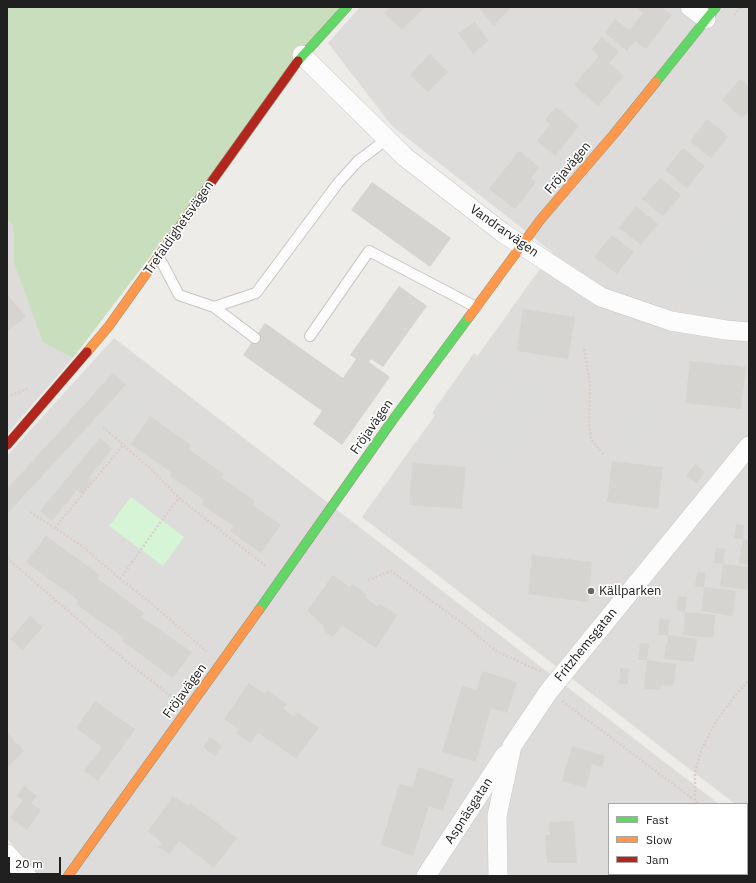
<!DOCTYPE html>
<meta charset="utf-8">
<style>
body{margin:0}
#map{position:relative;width:756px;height:883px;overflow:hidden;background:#eeece9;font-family:"IBM Plex Sans",sans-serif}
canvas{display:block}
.frame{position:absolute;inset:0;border:8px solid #202020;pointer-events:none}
.legend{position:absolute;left:608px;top:803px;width:140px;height:72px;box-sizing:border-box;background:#fff;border:1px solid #a6a6a6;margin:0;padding:5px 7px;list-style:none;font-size:12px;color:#202020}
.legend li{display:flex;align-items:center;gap:8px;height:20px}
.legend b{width:20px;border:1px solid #a6a6a6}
.scale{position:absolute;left:8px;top:857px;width:53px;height:18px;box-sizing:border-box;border:2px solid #202020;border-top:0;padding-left:5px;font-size:12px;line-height:14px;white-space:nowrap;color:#202020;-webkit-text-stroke:3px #fff;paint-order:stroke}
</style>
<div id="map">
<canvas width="756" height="883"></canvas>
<div class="frame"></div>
<ul class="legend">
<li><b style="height:5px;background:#63d668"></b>Fast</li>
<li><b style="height:5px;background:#ff974d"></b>Slow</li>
<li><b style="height:5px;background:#b3261e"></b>Jam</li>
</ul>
<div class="scale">20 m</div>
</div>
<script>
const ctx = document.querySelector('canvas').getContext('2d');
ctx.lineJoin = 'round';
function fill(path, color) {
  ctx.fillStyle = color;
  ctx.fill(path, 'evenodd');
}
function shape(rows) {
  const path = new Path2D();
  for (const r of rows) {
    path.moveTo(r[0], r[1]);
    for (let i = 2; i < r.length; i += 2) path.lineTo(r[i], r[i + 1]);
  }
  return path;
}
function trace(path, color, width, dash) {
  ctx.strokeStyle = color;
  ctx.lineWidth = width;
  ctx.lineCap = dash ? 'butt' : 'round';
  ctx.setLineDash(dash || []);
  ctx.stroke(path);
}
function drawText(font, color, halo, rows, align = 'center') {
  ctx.font = font + ' "IBM Plex Sans",sans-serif';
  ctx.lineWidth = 3.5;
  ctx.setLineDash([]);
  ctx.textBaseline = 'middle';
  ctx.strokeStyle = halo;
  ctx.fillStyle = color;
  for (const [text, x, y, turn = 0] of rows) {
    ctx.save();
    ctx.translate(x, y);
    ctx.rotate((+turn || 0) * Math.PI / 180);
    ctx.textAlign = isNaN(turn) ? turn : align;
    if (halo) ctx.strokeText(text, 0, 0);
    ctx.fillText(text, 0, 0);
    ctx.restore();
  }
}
const residential = shape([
 [360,7,749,7,749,814,747,813,747,804,735,804,362,517,552,252,392,126,328,43],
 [7,219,13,225,14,263,73,358,7,434],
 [114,338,719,804,609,804,609,874,747,874,747,826,749,827,749,872,746,876,38,876,7,838,7,456]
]);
const religious = shape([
 [749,193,749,270,723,304,699,285,687,300,674,289],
 [474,353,484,360,488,355,511,370,461,441,438,430,444,420,432,413],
 [518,375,542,391,539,399,548,405,508,462,472,439],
 [126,385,146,404,110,447,100,438,40,511,52,521,7,566,7,514],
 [650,394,667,408,636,450,616,438],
 [730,418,741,428,705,472,695,464],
 [652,519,663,528,629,570,633,574,617,561],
 [336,536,378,568,361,591,352,584,350,587,317,563]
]);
const forest = shape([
 [7,7,340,7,73,358,43,342,14,263,13,225,7,219]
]);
const park = shape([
 [131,497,184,537,163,566,109,526]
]);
const building = shape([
 [390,7,425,7,402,30,384,13],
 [478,7,511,7,494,26],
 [636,7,661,7,672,15,646,49,635,41,627,50,605,33,615,19,629,30,643,13],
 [475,22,488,41,473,54,458,33],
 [602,37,619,52,609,63,624,76,598,106,574,85,599,56,592,49],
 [430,54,448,72,428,92,410,75],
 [740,79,749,87,749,110,742,118,722,100],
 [556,107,579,126,555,156,537,141,550,125,545,120],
 [707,119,728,136,711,158,690,141],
 [683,148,705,166,687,188,665,170],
 [519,151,539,167,531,178,536,182,515,209,489,189],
 [660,178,681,195,663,216,642,199],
 [372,182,451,238,430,267,351,210],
 [636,206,658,224,641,245,619,228],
 [612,235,634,252,617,274,594,257],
 [399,286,427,306,383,367,371,359,369,362,390,377,342,445,313,424,322,411,243,355,265,323,343,378,356,359,350,355],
 [9,296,26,317,7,331,7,297],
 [523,309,575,317,568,359,517,351],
 [690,361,746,367,741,409,685,403],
 [113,373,126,385,7,514,7,489],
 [150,416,191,445,188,449,224,474,221,477,255,501,253,505,281,525,261,553,230,531,234,526,201,504,204,500,170,476,172,473,131,444],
 [100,438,112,448,89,478,93,481,82,494,77,490,52,521,40,511],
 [612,461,663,467,658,509,607,502],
 [412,463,466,467,462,509,409,505],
 [695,464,705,472,697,483,686,476],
 [736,524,744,525,743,539,734,538],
 [46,536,100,575,97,578,144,613,141,617,192,652,173,678,122,641,124,638,76,604,79,601,26,562],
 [743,539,749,540,749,565,739,563],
 [716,548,725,549,723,564,714,563],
 [532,555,592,562,588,602,528,594],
 [723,564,749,567,749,590,720,586],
 [697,572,706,573,704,587,695,586],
 [333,575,350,587,352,584,367,595,366,598,378,607,380,604,397,615,376,648,342,625,333,637,324,631,323,625,307,611],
 [704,587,736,591,733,616,701,611],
 [678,596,687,597,685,612,677,611],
 [685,612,716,615,713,638,683,635],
 [30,616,43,627,23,650,10,639],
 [660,619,670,620,668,635,697,639,694,662,664,659,668,635,658,635],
 [640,643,649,644,647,660,638,660],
 [647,660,676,664,673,686,661,685,660,690,644,689],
 [620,668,629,669,628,684,619,684],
 [482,671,517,682,507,713,491,708,476,762,442,752,462,686,477,690],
 [249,683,264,694,267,690,287,704,283,709,295,717,297,712,319,728,296,758,258,733,250,743,236,733,239,729,224,719],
 [95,701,135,729,98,781,84,771,102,747,76,728],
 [8,734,24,751,7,767,7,735],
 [210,737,222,746,215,756,203,747],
 [572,746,605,756,602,767,592,764,586,788,562,781],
 [418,767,454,779,443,811,429,806,413,856,381,845,399,784,413,787],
 [24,786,37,796,31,803,41,810,27,830,10,818,23,800,17,796],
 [173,796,188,806,190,803,237,838,214,868,179,841,170,854,158,847,162,843,148,831],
 [574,821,577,863,547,863,545,835,550,835,549,822]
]);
const path = shape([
 [734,15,741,7],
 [584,349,590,383,589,422,591,439,604,455],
 [7,397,29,388],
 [103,427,156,474,179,498,267,567],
 [30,512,81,545,120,579,151,603,207,652],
 [55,528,123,445],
 [7,558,126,661,173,698],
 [120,579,162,520,179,498],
 [368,580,391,571,466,626,496,651,542,672],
 [562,701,700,804],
 [695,804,695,773,701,750,715,723,734,697,749,680],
 [747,838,749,839],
 [690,876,690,874]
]);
const lane = shape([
 [159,257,179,295,214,307,256,293,338,183,358,161,387,139],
 [214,307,255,338],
 [310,336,369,251,476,307]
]);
const street = shape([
 [690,7,706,19],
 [302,55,405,157,503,233,601,297,671,321,726,330,749,332],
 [7,854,27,876],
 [426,876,505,755],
 [498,876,497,816,512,746,549,691,749,446]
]);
const fast = shape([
 [298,61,347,7],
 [656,82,716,7],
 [259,610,392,421,469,317]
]);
const slow = shape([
 [469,317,541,219,614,134,656,82],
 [87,352,109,326,200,198],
 [68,876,259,610]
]);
const jam = shape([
 [200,198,298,61],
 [7,445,87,352]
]);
const markers = [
 [591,591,4,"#686766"]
];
const streetNames = [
 ["Fröjavägen",568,168,-50],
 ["Trefaldighetsvägen",179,228,-55],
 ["Vandrarvägen",504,231,35],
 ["Fröjavägen",372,427,-55],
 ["Fritzhemsgatan",586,645,-51],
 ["Fröjavägen",185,691,-54],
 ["Aspnäsgatan",469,811,-57]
];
const poiNames = [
 ["Källparken",599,591]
];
fill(residential, '#dddcda');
fill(religious, '#dcdcda');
fill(forest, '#c8debc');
fill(park, '#d5f5d6');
fill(building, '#d6d4d1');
trace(lane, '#c7c6c5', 12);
trace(street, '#c7c6c5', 20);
trace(fast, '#97997f', 10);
trace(slow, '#97997f', 10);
trace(jam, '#97997f', 10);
trace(path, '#dccdca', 2.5, [2, 2]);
trace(lane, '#fcfcfc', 10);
trace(street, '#fcfcfc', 19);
trace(fast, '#63d668', 9);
trace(slow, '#ff974d', 9);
trace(jam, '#b3261e', 9);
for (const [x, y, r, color] of markers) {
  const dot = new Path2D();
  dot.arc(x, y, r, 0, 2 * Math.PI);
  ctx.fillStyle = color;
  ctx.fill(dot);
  trace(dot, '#fff', 1.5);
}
drawText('13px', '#202020', '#fff', streetNames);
drawText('13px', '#202020', '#fff', poiNames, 'left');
</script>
